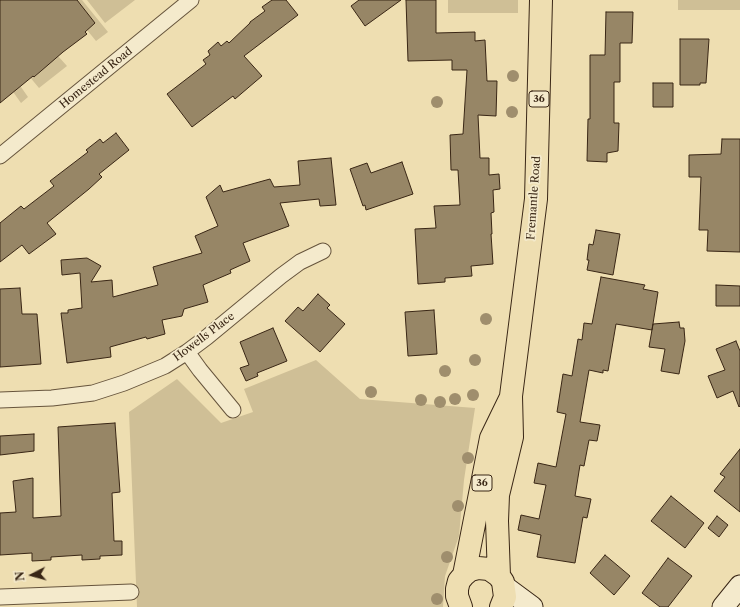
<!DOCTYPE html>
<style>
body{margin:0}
#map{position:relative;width:740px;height:607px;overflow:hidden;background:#eedeb1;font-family:"Libre Caslon Text",serif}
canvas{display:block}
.north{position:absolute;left:12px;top:555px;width:40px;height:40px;-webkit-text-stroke:3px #f4eacc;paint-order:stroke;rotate:264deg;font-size:11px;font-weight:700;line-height:16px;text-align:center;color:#392615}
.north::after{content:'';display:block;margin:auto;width:14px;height:18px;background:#392615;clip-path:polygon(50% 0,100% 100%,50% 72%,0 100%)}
</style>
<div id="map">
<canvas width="740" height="607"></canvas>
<div class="north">N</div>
</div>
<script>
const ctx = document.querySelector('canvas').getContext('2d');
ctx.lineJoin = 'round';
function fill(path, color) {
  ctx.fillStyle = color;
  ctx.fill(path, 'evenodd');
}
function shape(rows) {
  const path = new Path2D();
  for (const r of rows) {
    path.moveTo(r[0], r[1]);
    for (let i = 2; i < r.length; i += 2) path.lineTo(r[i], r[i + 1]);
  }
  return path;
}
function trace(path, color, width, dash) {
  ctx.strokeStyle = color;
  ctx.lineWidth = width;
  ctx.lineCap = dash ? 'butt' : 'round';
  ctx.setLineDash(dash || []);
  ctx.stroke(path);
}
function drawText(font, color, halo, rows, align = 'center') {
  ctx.font = font + ' "Libre Caslon Text",serif';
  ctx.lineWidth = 3.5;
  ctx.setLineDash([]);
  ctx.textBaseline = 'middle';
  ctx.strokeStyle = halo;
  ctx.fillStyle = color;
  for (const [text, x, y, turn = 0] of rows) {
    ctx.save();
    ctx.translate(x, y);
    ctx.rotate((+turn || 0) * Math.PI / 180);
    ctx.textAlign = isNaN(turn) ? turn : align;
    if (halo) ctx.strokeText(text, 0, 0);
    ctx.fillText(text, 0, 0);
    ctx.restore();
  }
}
const green = shape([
 [77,0,82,0,108,32,96,41,87,30,95,23],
 [87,0,135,0,105,23],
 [448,0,518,0,518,13,448,13],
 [678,0,740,0,740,10,678,10],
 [0,7,43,10,58,56,67,66,39,88,29,76,32,74,35,77,44,68,7,25],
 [0,58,18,86,21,87,28,97,21,103,11,89],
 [316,360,360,399,475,408,464,480,459,536,445,576,443,607,137,607,129,412,177,379,221,423,253,412,244,389]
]);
const building = shape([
 [0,0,77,0,95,23,85,32,87,34,63,52,34,77,33,76,0,103,0,0],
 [272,0,286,0,298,15,244,56,262,76,235,99,233,96,192,127,167,94,206,64,203,60,210,55,208,51,218,42,221,46,227,41,229,43,250,23,250,22,265,11,262,7,272,0],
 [359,0,401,0,365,26,351,6,359,0],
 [406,0,436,0,436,33,475,32,475,41,485,40,487,81,497,81,496,116,478,115,480,158,489,158,489,175,499,174,500,189,493,190,494,212,491,213,492,234,491,234,493,264,471,266,472,276,445,278,445,282,418,284,415,229,436,228,434,206,460,205,458,170,451,170,450,135,463,134,467,70,452,70,452,60,408,61,406,0],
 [606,12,633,12,632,43,620,43,620,82,614,82,614,123,619,123,618,151,607,153,607,162,587,161,588,119,590,119,590,55,605,55,606,12],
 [680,39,709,39,706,83,700,83,700,85,680,85,680,39],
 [653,83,673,83,673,107,653,107,653,83],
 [116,133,129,150,99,174,102,177,89,189,47,223,56,234,29,254,22,245,0,262,0,223,21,206,24,209,54,186,50,181,88,152,86,150,100,139,103,143,116,133],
 [722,139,740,139,740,252,707,251,708,230,699,230,701,177,689,177,689,155,721,154,722,139],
 [331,158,336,205,320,206,319,199,280,203,289,226,243,243,250,261,230,270,231,273,203,285,208,302,184,309,182,316,162,320,165,334,147,339,146,337,110,347,111,357,67,363,61,313,68,313,68,310,82,308,80,273,62,275,61,260,87,258,101,266,91,282,112,280,113,297,158,285,153,267,202,253,195,236,218,226,206,197,220,185,223,192,270,179,274,187,300,185,298,161,331,158],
 [402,162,413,194,366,210,365,205,363,206,350,169,367,163,371,173,402,162],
 [596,230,620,234,613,275,587,270,589,260,587,260,589,244,593,245,596,230],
 [601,277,645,285,643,289,658,292,652,330,616,324,608,371,603,370,603,373,589,370,580,422,600,425,597,441,589,440,584,466,580,465,575,496,591,499,587,518,583,517,575,563,537,557,541,535,518,530,521,515,539,519,546,485,534,483,538,463,556,467,566,414,557,412,563,374,572,376,578,339,582,340,584,323,592,324,601,277],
 [716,285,740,286,740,306,716,306,716,285],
 [20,288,22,314,37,314,41,364,0,367,0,289,20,288],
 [318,294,330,305,327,308,345,324,320,352,285,321,298,307,303,311,318,294],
 [434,310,437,354,408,356,405,312,434,310],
 [679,322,680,328,684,328,685,341,679,374,661,371,665,349,649,347,653,324,679,322],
 [273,328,287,361,257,373,258,376,246,381,240,368,249,365,240,342,273,328],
 [736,341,740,351,740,406,739,407,733,391,717,398,708,376,725,370,716,349,736,341],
 [115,423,120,492,112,493,114,541,122,541,122,555,100,556,100,559,82,560,82,555,51,557,51,560,32,561,32,553,0,555,0,513,16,512,13,481,33,478,33,518,61,516,58,427,115,423],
 [34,434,34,451,0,455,0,436,34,434],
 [740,449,740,512,714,491,725,477,720,474,740,449],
 [671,496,704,523,685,548,651,521,671,496],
 [717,516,728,525,719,537,708,528,717,516],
 [605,555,630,576,614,595,590,573,605,555],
 [668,558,692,576,668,607,660,607,642,593,668,558]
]);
const street = shape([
 [0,156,191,0],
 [187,352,200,370,233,410],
 [0,400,52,398,93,393,124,383,165,366,187,352,207,337,281,276,300,262,323,251],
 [0,597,131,592]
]);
const secondary = shape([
 [505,587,532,607],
 [723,607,740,586]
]);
const primary = shape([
 [464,575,491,438,510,399],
 [499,576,497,521,498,495,512,437,511,396,536,199,541,0],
 [461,607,457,596,457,589,459,581,464,575,470,570,478,568,489,569,499,576,503,582,505,597,501,607]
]);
const trees = [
 [513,76],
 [437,102],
 [512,112],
 [486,319],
 [475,360],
 [445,371],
 [371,392],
 [473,395],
 [455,399],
 [421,400],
 [440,402],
 [468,458],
 [458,506],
 [447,557],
 [437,599]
];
const shields = [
 [539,99,20],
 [482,483,20]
];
const shieldNames = [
 ["36",539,99],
 ["36",482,483]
];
const streetNames = [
 ["Homestead Road",96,78,-39],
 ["Fremantle Road",534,198,-86],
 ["Howells Place",204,337,-37]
];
fill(green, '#cfbf96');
fill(building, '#978666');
trace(building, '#392615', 1);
trace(street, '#66543c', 17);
trace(secondary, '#392615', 23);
trace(primary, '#392615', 24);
trace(street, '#f4eacc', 15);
trace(secondary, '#f4eacc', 21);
trace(primary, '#eedeb1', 22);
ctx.fillStyle = '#9f8e6d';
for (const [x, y] of trees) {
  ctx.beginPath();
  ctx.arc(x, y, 6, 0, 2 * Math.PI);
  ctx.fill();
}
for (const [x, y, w] of shields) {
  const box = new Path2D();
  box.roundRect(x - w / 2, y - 8, w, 16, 3);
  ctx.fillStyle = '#f4eacc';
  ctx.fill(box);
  trace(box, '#392615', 1);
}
drawText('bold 10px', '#392615', null, shieldNames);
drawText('11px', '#392615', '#f4eacc', streetNames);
</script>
